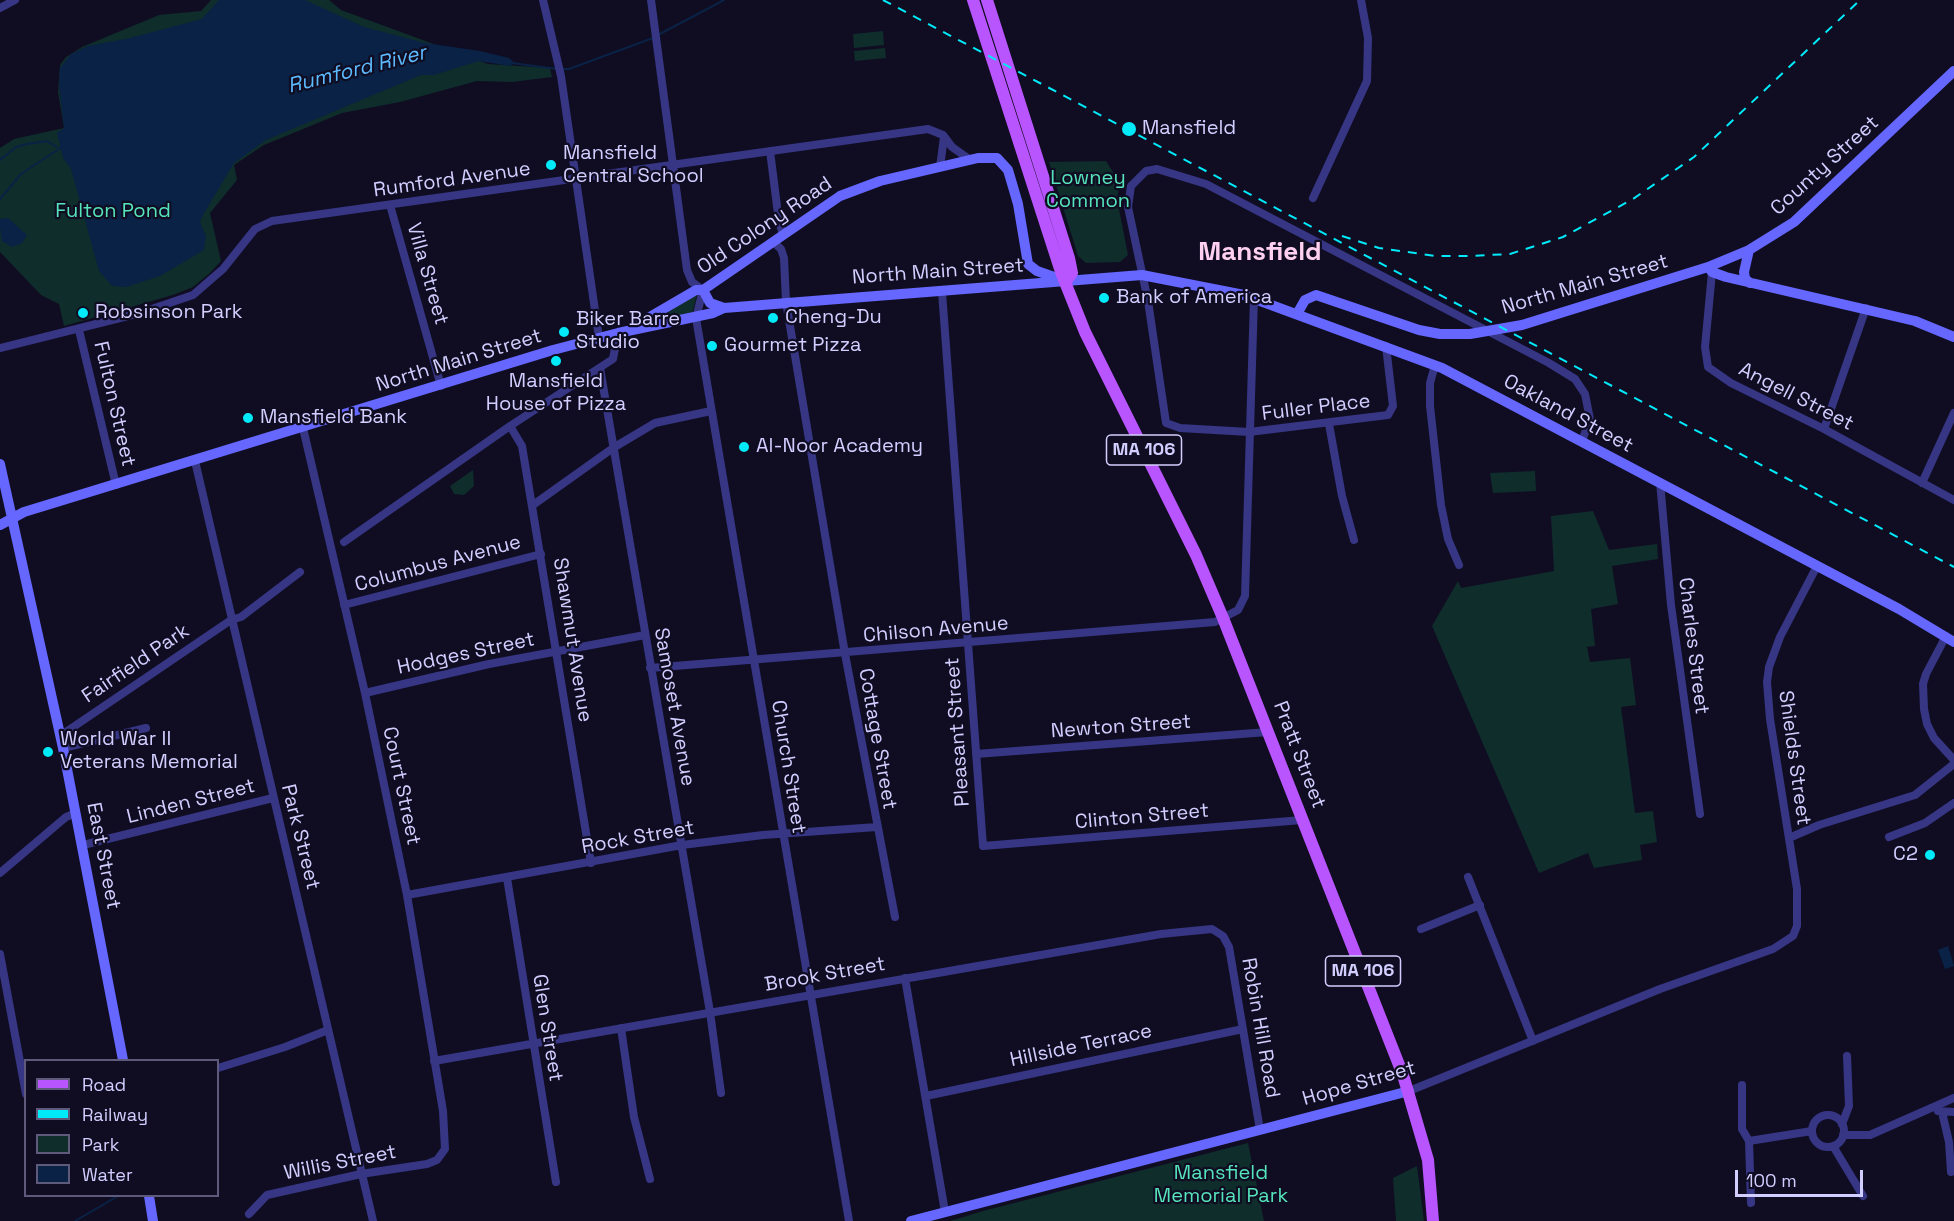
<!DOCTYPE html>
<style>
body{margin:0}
#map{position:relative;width:1954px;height:1221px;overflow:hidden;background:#100d23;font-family:"Space Grotesk",sans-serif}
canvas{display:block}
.legend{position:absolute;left:24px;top:1059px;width:195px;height:138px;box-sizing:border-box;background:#100d23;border:2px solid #5e5a7b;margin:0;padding:8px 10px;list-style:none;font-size:18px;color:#d2ceff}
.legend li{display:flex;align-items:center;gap:12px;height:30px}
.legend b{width:30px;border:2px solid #5e5a7b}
.scale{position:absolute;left:1735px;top:1170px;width:128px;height:27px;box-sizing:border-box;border:3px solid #d2ceff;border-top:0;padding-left:8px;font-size:18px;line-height:21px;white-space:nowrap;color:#d2ceff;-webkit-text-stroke:4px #100d23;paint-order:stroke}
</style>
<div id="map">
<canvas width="1954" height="1221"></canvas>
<ul class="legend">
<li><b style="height:8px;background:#b955ff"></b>Road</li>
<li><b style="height:8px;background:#00eaf9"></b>Railway</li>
<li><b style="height:16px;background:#0f2d2b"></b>Park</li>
<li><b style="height:16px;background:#092245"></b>Water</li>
</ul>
<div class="scale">100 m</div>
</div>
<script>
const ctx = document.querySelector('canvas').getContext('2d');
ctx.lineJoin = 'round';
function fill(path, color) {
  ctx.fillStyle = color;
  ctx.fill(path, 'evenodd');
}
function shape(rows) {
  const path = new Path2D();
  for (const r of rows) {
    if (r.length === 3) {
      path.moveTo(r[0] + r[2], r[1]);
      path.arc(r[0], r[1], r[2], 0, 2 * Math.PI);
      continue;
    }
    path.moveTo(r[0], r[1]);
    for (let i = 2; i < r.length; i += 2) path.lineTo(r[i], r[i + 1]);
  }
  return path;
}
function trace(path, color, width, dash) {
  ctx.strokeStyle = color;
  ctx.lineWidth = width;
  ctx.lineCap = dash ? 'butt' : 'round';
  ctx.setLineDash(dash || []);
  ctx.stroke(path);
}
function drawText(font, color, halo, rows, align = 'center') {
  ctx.font = font + ' "Space Grotesk",sans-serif';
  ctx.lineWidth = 4.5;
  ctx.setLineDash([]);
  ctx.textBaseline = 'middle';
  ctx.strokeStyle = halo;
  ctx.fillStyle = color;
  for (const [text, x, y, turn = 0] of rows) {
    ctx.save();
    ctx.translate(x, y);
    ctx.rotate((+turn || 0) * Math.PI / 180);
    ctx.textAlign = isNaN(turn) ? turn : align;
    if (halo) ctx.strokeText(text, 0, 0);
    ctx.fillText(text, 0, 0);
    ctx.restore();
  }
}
const green = shape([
 [211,0,329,0,341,10,488,64,550,68,552,77,512,82,477,81,400,102,342,113,264,145,234,165,237,180,210,213,221,261,210,273,193,287,173,295,64,326,59,304,41,295,0,252,0,148,14,139,64,128,58,92,60,65,66,57,82,47,159,15,201,11],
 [883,31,884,45,854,48,853,34],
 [885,48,886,58,855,61,854,51],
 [1106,161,1120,183,1117,199,1128,255,1120,262,1086,263,1078,256,1049,162],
 [698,291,692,314,659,322,659,319],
 [473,470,474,486,464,495,454,494,450,486],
 [1535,471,1536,491,1493,493,1490,473],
 [1593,511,1609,550,1657,544,1658,559,1612,566,1618,604,1591,609,1595,646,1587,647,1590,662,1630,658,1636,705,1621,707,1635,813,1653,811,1657,842,1640,845,1642,860,1594,868,1588,853,1539,873,1432,626,1458,581,1461,588,1554,571,1551,516],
 [1248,1143,1264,1221,950,1221,983,1211],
 [1417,1166,1424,1221,1396,1221,1393,1178]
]);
const water = shape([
 [219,0,305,0,364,27,425,43,480,51,509,58,515,63,510,66,479,61,434,75,421,75,266,140,234,163,203,215,200,222,206,236,204,250,160,276,126,287,112,286,99,271,71,169,63,158,57,133,64,128,59,85,60,68,71,54,88,46,130,38,202,19],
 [8,218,27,235,22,243,12,247,2,241,0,228,0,219],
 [1948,946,1954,966,1945,969,1938,950]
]);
const stream = shape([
 [658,35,724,0],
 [512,63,557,69],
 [562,69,569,69,653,38],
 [0,160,16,147,27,144,47,141,57,147],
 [0,199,21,174,62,147],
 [75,1221,118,1196]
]);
const street = shape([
 [543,0,561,76,599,338],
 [651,0,687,270,692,282,703,290,696,318,849,1221],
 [0,8,15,0],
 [770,151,779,222,783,234],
 [940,167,944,137],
 [1313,198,1367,81,1368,38,1361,0],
 [390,205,441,386],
 [773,242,781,249,784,258,786,302,845,654,895,917],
 [1712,272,1705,347,1708,367,1731,383,1824,429,1954,500],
 [942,292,983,846,1302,820],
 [79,330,116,485],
 [1386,346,1393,406,1388,415,1249,432,1180,428,1166,423,1148,301,1128,207,1131,186,1146,171,1157,169,1206,184,1549,363,1575,379,1585,394,1590,419,1582,441],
 [0,348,140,313,193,295,223,269,255,229,272,221,928,129,943,135,952,147,969,159],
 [1435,365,1430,383,1430,406,1441,505,1448,539,1459,565],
 [600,368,710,1012,721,1093],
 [1329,424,1342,496,1354,540],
 [510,426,522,446,591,863],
 [1824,429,1866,308],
 [195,461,373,1221],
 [1660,482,1671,605,1700,814],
 [1922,483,1954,413],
 [533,505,613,448,655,423,711,411],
 [344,542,510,426,613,359,618,333],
 [344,605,541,554],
 [1946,636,1926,674,1923,684,1924,709,1927,724,1934,738,1954,760],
 [650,668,1215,622,1238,610,1245,596,1254,298],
 [365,693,489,664,645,635],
 [60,736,231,620,241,617,300,572],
 [63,748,146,728],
 [976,754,1268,732],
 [1889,837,1925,823,1954,803],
 [1789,838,1819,825,1915,795,1954,764],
 [83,845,273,798],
 [0,873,66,817,76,813],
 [1468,877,1533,1041],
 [507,878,556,1182],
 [407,895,682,845,763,835,877,827],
 [1421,929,1480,905],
 [0,954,26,1094],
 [905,978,945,1212],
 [621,1028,634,1117,650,1179],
 [434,1061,1161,934,1212,929,1223,936,1229,947,1260,1130],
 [218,1068,285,1047,328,1030],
 [1742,1085,1742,1129,1749,1141,1751,1203],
 [1409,1091,1660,989,1773,949,1793,936,1797,926,1797,889,1770,719,1767,682,1769,667,1780,637,1817,566],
 [926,1096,1243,1029],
 [1938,1111,1954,1112],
 [1942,1112,1949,1142,1951,1172],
 [1828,1131,16],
 [1842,1124,1849,1106,1847,1056],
 [1843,1135,1870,1135,1954,1098],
 [1749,1141,1812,1131],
 [1833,1146,1863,1196],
 [249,1214,267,1195,361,1174,427,1164,437,1160,445,1149,443,1111,407,895,365,693,303,428]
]);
const secondary = shape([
 [1749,250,1744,272,1745,279,1750,283],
 [1708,267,1712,272,1726,277,1915,321,1954,337],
 [703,290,710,303,724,308],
 [1297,314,1305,300,1316,295,1419,330,1440,334,1470,334,1522,325,1708,267,1749,250,1794,222,1954,71],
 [636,325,696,290,703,290,840,196,880,181,978,158,997,158,1008,170,1018,204,1028,264,1037,271,1060,279],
 [0,464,63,748,123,1060],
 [0,525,24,512,553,350,618,333,713,313,724,308,1142,275,1244,295,1442,368,1899,609,1954,642],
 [149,1196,153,1221],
 [911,1221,1409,1091]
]);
const primary = shape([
 [973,0,1061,272,1085,332,1196,555,1223,618,1403,1075,1428,1160,1433,1221],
 [987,0,1069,258,1072,273,1066,281]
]);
const rail = shape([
 [883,0,1954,567],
 [1342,236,1379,248,1436,256,1469,256,1510,254,1563,237,1633,199,1694,157,1860,0]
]);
const markers = [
 [1129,129,8,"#00eaf9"],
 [551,165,6,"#00eaf9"],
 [1104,298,6,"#00eaf9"],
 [83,313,6,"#00eaf9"],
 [773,318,6,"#00eaf9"],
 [564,332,6,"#00eaf9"],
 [712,346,6,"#00eaf9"],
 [556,361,6,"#00eaf9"],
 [248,418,6,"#00eaf9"],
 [744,447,6,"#00eaf9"],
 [48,752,6,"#00eaf9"],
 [1930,855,6,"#00eaf9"]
];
const shields = [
 [1144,450,75],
 [1363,971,75]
];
const shieldNames = [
 ["MA 106",1144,450],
 ["MA 106",1363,971]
];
const poiNames = [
 ["Mansfield",1142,129],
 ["Mansfield",563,154],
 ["Central School",563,177],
 ["Bank of America",1116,298],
 ["Robsinson Park",95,313],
 ["Cheng-Du",785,318],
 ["Biker Barre",576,320],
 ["Studio",576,343],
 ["Gourmet Pizza",724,346],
 ["Mansfield",556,382,"center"],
 ["House of Pizza",556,405,"center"],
 ["Mansfield Bank",260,418],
 ["Al-Noor Academy",756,447],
 ["World War II",60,740],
 ["Veterans Memorial",60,763],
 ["C2",1918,855,"right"]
];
const streetNames = [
 ["County Street",1825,166,-42],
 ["Rumford Avenue",452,180,-8],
 ["Old Colony Road",765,226,-34],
 ["North Main Street",938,272,-4],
 ["Villa Street",427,274,74],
 ["North Main Street",1585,285,-16],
 ["North Main Street",459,361,-17],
 ["Angell Street",1796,397,27],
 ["Fulton Street",114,404,77],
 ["Fuller Place",1316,408,-7],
 ["Oakland Street",1568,414,28],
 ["Columbus Avenue",438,564,-15],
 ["Chilson Avenue",936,630,-5],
 ["Shawmut Avenue",572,640,81],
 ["Charles Street",1693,646,83],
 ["Hodges Street",466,654,-12],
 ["Fairfield Park",136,664,-34],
 ["Samoset Avenue",674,707,80],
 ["Newton Street",1121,727,-4],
 ["Pleasant Street",958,732,-94],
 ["Cottage Street",877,739,80],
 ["Pratt Street",1299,755,69],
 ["Shields Street",1794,758,82],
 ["Church Street",788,767,81],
 ["Court Street",401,786,78],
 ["Linden Street",191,802,-14],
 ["Clinton Street",1142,817,-5],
 ["Park Street",300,837,76],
 ["Rock Street",638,838,-10],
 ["East Street",103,856,79],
 ["Brook Street",825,975,-10],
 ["Glen Street",547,1028,81],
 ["Robin Hill Road",1260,1028,80],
 ["Hillside Terrace",1081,1046,-12],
 ["Hope Street",1359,1084,-16],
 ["Willis Street",340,1163,-11]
];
const parkNames = [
 ["Lowney",1088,179],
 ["Common",1088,202],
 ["Fulton Pond",113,212],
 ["Mansfield",1221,1174],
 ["Memorial Park",1221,1197]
];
const waterNames = [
 ["Rumford River",357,70,-14]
];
const districtNames = [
 ["Mansfield",1260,253]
];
fill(green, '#0f2d2b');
fill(water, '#092245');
trace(stream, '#092245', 2);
trace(street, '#363684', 8);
trace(secondary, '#6567ff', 10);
trace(primary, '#b955ff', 12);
trace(rail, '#00eaf9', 2, [9, 8]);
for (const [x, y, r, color] of markers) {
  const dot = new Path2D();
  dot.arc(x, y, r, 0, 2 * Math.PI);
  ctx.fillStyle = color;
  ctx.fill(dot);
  trace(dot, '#100d23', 2);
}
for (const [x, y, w] of shields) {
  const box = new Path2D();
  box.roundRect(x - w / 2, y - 15, w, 30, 4.5);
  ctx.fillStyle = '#100d23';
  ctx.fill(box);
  trace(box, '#d2ceff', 1.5);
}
drawText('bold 18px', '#d2ceff', null, shieldNames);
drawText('20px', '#d2ceff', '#100d23', poiNames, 'left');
drawText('20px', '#d2ceff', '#100d23', streetNames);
drawText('20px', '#55e4bb', '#100d23', parkNames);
drawText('italic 21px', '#5cbaff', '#100d23', waterNames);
drawText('bold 26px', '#ffd0f0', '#100d23', districtNames);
</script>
